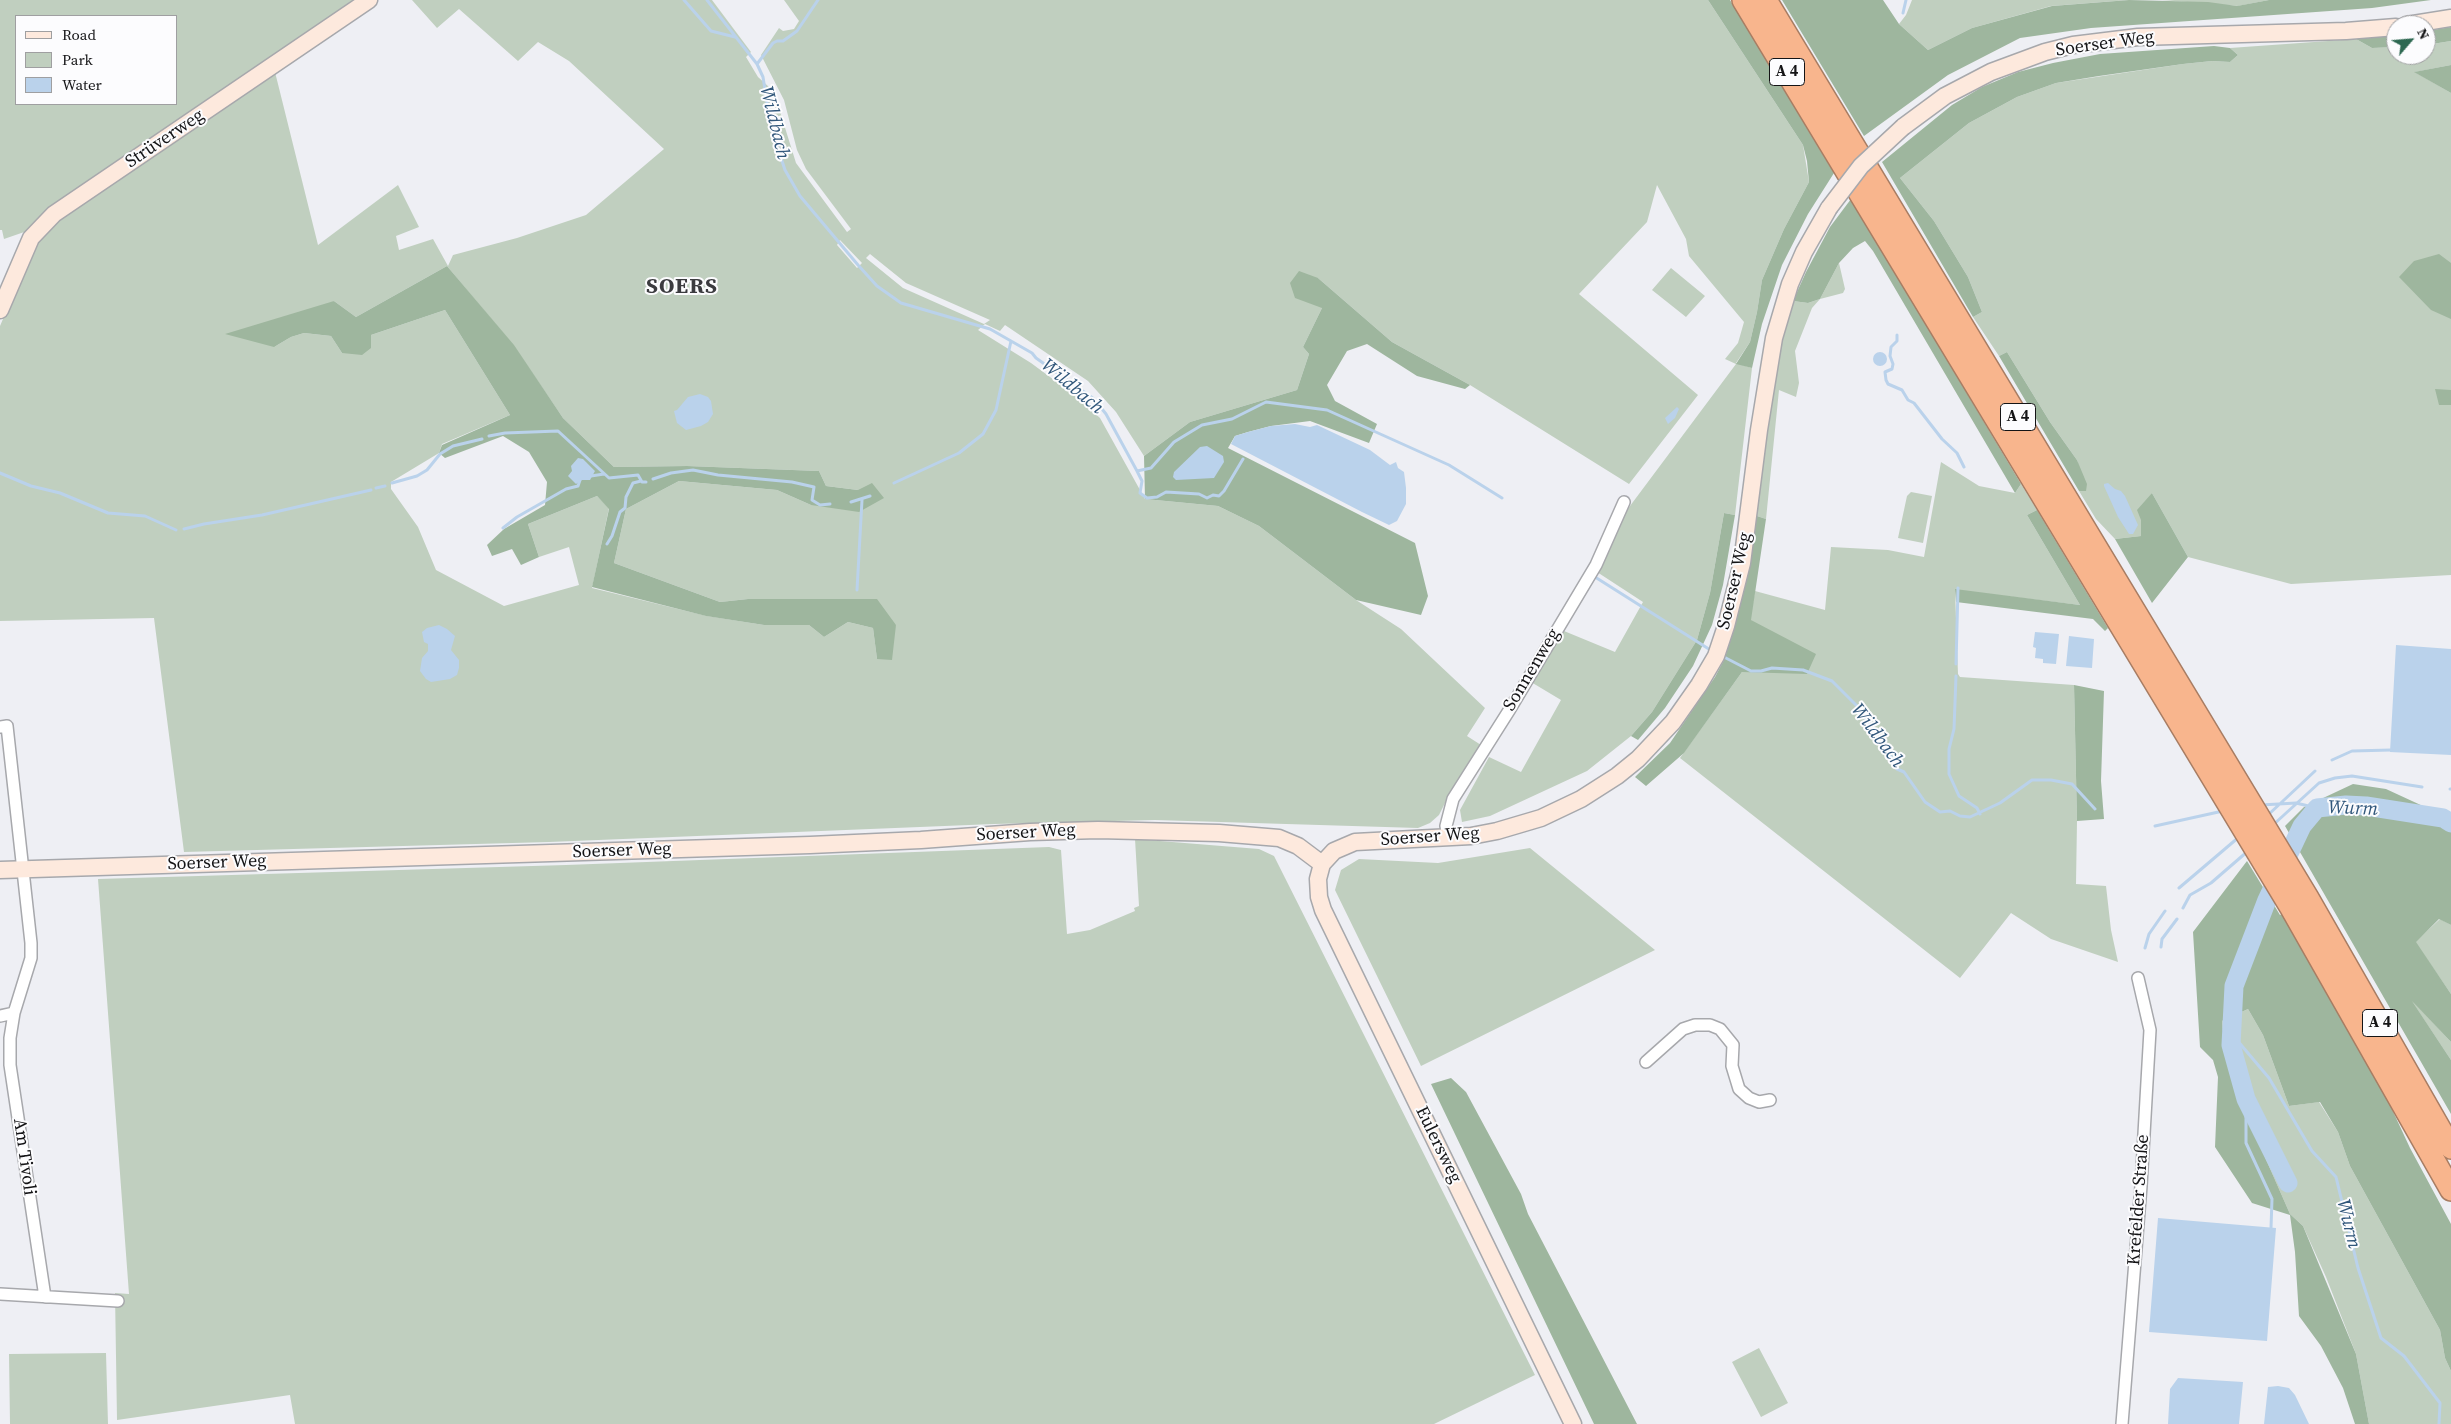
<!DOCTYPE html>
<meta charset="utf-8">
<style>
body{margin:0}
#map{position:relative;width:2451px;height:1424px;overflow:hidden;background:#eeeff4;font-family:"Source Serif 4",serif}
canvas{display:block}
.legend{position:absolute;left:15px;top:15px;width:162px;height:90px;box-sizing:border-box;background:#fcfcfe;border:1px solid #9f9fa1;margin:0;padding:6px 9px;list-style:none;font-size:15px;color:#141416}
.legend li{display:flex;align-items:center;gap:10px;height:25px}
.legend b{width:25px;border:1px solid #9f9fa1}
.north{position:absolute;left:2386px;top:15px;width:50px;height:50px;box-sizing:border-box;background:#fcfcfe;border:1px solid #9f9fa1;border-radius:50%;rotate:63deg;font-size:14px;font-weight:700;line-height:20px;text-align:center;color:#141416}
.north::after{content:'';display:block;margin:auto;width:18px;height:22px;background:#2d6851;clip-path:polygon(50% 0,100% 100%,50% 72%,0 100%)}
</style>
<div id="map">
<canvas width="2451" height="1424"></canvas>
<ul class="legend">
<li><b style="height:6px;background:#fde9dd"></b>Road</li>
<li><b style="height:14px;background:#c0cfbf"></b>Park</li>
<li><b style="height:14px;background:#bad2eb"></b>Water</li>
</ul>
<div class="north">N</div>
</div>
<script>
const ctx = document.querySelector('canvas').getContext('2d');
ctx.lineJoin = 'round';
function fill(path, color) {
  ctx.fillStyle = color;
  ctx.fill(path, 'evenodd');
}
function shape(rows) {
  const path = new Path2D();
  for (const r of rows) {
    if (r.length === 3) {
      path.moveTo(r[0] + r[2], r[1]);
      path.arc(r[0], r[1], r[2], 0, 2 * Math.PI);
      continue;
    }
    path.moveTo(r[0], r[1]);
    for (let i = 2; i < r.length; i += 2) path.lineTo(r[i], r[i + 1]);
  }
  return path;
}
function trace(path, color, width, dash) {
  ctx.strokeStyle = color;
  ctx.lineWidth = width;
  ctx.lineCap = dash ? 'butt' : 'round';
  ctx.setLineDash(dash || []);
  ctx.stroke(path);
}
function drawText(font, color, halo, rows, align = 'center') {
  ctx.font = font + ' "Source Serif 4",serif';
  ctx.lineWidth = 4;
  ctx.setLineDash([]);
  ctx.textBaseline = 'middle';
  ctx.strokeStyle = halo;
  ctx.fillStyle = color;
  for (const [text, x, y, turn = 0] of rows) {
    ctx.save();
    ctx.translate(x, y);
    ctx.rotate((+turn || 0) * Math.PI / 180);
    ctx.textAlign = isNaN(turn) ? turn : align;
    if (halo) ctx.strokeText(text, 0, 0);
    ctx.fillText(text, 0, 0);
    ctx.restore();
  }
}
const green = shape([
 [0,0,359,0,30,230,4,239,2,230,0,230],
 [16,16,176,16,176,104,16,104],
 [412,0,712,0,751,52,746,57,758,77,769,87,777,102,796,163,847,232,851,229,806,169,797,150,784,100,761,55,779,28,783,31,794,29,799,21,784,0,1708,0,1803,145,1809,182,1784,229,1762,280,1757,312,1750,342,1736,363,1752,368,1735,515,1724,513,1710,593,1697,640,1652,712,1631,736,1587,771,1490,816,1462,822,1460,810,1489,757,1521,772,1561,700,1531,682,1564,631,1615,652,1643,602,1597,572,1627,510,1736,364,1725,359,1738,343,1744,322,1689,256,1686,239,1657,185,1647,222,1579,294,1698,395,1629,484,1470,385,1392,342,1318,278,1322,308,1303,347,1309,354,1297,390,1190,422,1144,456,1116,412,1088,381,1005,325,1000,331,985,324,978,330,1031,363,1073,394,1100,418,1145,499,1218,506,1259,526,1356,600,1401,629,1485,708,1467,736,1481,745,1453,787,1439,815,1430,823,1418,828,1155,820,994,824,549,842,184,852,154,618,0,621,0,326,31,253,37,242,56,221,275,72,318,245,398,185,419,227,396,236,399,250,433,239,448,266,453,255,517,238,586,215,664,149,569,61,538,42,518,61,459,9,437,28],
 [840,240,862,263,857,268,837,245],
 [870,254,906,283,990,320,984,324,903,288,866,258],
 [447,266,513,345,563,418,614,467,687,466,819,471,826,486,858,490,811,505,777,490,679,481,626,509,614,563,720,602,748,599,896,625,877,659,873,628,848,622,824,637,809,625,764,625,707,616,592,588,609,508,597,496,528,524,539,557,569,547,579,585,504,606,436,570,418,527,391,489,391,482,439,453,442,444,510,415,445,310,371,335,342,353,331,336,304,333,291,337,274,347,334,301,356,317],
 [1912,0,2129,0,2051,6,1972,28,1928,50,1899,24,1906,15],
 [2162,0,2269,0,2238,6],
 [2356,39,2372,48,2396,47,2396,55,2426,55,2426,45,2451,41,2451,65,2415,72,2451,93,2451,575,2291,584,2188,557,2152,493,2141,520,2141,536,2115,539,2096,519,2079,491,2086,491,2077,460,2050,422,2007,352,1999,356,1973,317,1982,312,1968,277,1934,221,1900,178,1969,123,2017,97,2056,83,2183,64,2212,61,2230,62,2238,55,2230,48],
 [1839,263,1845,289,1843,293,1820,299,1812,308,1795,351,1799,383,1796,397,1779,390,1766,519,1757,516,1766,430,1780,348,1788,316,1793,301,1808,303,1820,299],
 [1671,268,1705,296,1686,317,1652,290],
 [1941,462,1979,486,2015,493,2021,484,2037,510,2027,515,2080,605,1955,590,1958,674,1960,677,2074,685,2077,821,2076,884,2106,886,2111,930,2118,962,2051,939,2011,913,1960,978,1680,758,1742,672,1757,624,1750,620,1755,591,1825,610,1831,547,1888,550,1924,557],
 [1911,492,1932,496,1923,543,1898,538,1907,496],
 [1135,839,1259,849,1274,856,1535,1375,1434,1424,295,1424,290,1395,117,1420,115,1293,129,1294,98,879,566,865,1049,847,1061,850,1067,934,1090,930,1135,911,1134,908,1139,906],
 [1530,848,1655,950,1421,1066,1335,890,1341,870,1359,859,1438,863],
 [2440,919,2451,925,2451,994,2415,942],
 [2409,997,2451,1042,2451,1060],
 [2248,1009,2263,1035,2289,1106,2319,1102,2338,1132,2350,1166,2440,1330,2445,1358,2451,1371,2451,1424,2369,1424,2356,1354,2326,1277,2303,1226,2290,1214,2236,1091,2224,1042,2222,1021],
 [1759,1348,1788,1403,1761,1417,1732,1362],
 [106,1353,108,1424,10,1424,9,1354]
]);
const forest = shape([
 [1708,0,1730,0,1834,173,1808,214,1782,265,1762,324,1752,368,1736,364,1750,342,1757,312,1762,280,1784,229,1809,182,1807,161,1803,145],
 [1782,0,1883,0,1899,24,1928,50,1972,28,2052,6,2129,0,2208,2,2237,6,2269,0,2431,0,2372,8,2091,28,2020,38,1948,75,1864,136],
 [2451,27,2451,41,2426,45,2426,31],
 [2396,34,2396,47,2372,48,2356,39],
 [2214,46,2230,48,2238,55,2230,62,2212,61,2183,64,2099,76,2056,83,2017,97,1969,123,1900,178,1934,221,1968,277,1982,312,1973,317,1882,162,1952,105,1982,87,2018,72,2053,63,2100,54],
 [2451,65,2451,93,2414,72],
 [1851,199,2021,484,2015,493,1873,251,1865,241,1853,248,1839,263,1820,299,1808,303,1793,301,1806,272,1830,227],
 [2439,254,2451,263,2451,319,2431,310,2399,277,2414,261],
 [447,266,514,345,563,418,614,467,687,466,819,471,826,486,858,490,872,483,884,498,859,512,811,505,777,490,679,481,626,509,614,563,720,602,748,599,877,599,896,625,892,660,877,659,873,628,848,622,824,637,809,625,764,625,706,616,592,587,609,509,597,496,528,524,539,557,521,565,512,549,492,556,487,545,504,529,545,505,547,482,529,452,503,436,445,458,439,453,442,445,510,415,445,310,371,335,371,348,362,355,342,353,331,336,304,333,291,337,274,347,225,334,334,301,356,317],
 [1299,271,1318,278,1392,342,1470,385,1465,389,1417,376,1367,344,1347,351,1327,385,1335,401,1377,424,1369,443,1310,421,1271,426,1248,432,1235,436,1228,448,1415,543,1428,596,1421,615,1356,600,1259,526,1218,506,1145,499,1144,456,1190,422,1297,390,1309,354,1303,347,1322,308,1295,298,1290,283],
 [2007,352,2050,422,2077,460,2087,484,2086,491,2079,491,1999,356],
 [2435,389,2451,390,2451,405,2439,405],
 [2152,493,2188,557,2152,603,2115,539,2141,536,2141,520,2137,510],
 [2037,510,2108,628,2105,631,2093,619,1956,602,1955,589,2080,605,2027,515],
 [1724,513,1735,515,1723,585,1712,625,1693,666,1665,708,1638,740,1631,736,1652,712,1697,640,1710,593],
 [1757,516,1766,519,1751,620,1816,654,1807,674,1742,672,1684,753,1646,786,1635,777,1670,743,1715,677,1725,658,1744,591],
 [2074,685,2104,691,2101,781,2104,819,2077,821],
 [2353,784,2386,789,2451,819,2451,925,2439,919,2416,942,2451,994,2451,1042,2412,1001,2451,1060,2451,1114,2285,826,2304,807],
 [2247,861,2280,915,2282,914,2383,1090,2410,1148,2451,1224,2451,1371,2445,1358,2440,1330,2350,1166,2338,1132,2320,1102,2289,1106,2263,1035,2248,1009,2222,1021,2224,1042,2236,1091,2290,1214,2303,1226,2356,1354,2369,1424,2355,1424,2343,1388,2321,1346,2299,1316,2295,1252,2290,1215,2252,1203,2215,1147,2218,1077,2213,1060,2200,1047,2193,932],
 [1451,1078,1466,1092,1521,1194,1528,1214,1637,1424,1594,1424,1431,1084]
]);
const water = shape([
 [1880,359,7],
 [700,394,708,397,711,401,713,414,708,422,701,426,686,430,677,423,674,411,677,410,688,397],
 [1677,407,1679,409,1675,418,1668,424,1665,418],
 [1295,424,1310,427,1317,425,1370,450,1390,465,1396,462,1398,468,1404,472,1406,488,1406,504,1397,521,1389,525,1362,512,1231,444,1235,436,1248,432,1271,426],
 [1207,446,1223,456,1224,462,1214,478,1176,480,1173,477,1174,472,1200,447],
 [578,458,583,459,595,471,590,480,582,480,576,484,568,476,572,471,571,466],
 [2108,483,2115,489,2121,491,2125,496,2138,525,2133,534,2129,534,2118,517,2104,486,2104,484],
 [439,625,447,629,455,636,451,650,459,660,459,668,457,675,450,679,431,682,426,679,420,671,422,658,428,651,428,644,424,642,422,632,427,628],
 [2035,632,2059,634,2056,664,2043,663,2043,659,2035,658,2036,648,2033,647],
 [2069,636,2094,639,2092,668,2066,666],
 [2396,645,2451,649,2451,755,2390,752],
 [2158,1218,2276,1228,2267,1341,2149,1332],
 [2178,1378,2243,1382,2239,1424,2168,1424,2170,1389],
 [2278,1386,2289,1388,2295,1395,2309,1424,2264,1424,2268,1387]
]);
const stream = shape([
 [684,0,711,31,735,37],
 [707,0,757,64,763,77,771,128,785,170,800,196,858,265,877,286,901,303,990,329,1032,353,1036,358,1094,399,1106,414,1137,471,1151,468,1174,442,1202,425,1232,419,1266,402,1327,410,1449,465,1502,498],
 [1903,13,1906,0],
 [757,64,773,43,777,41,783,41,797,31,818,0],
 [1897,335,1897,341,1891,347,1890,356,1893,364,1892,369,1885,372,1886,380,1888,384,1902,390,1908,400,1914,403,1942,439,1957,453,1964,467],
 [489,436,505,433,558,431,609,478,638,475,642,482,646,482],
 [1137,471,1142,481,1140,493,1147,498,1157,497,1166,492,1199,494,1207,498,1213,495,1219,496,1224,491,1243,459],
 [0,473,31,486,60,493,108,513,145,516,176,530],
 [591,476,604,474],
 [653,479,671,473,693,470,718,475,792,482,814,487,812,500,820,505,830,504],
 [392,483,417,476,427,470,440,454,453,446,482,439],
 [894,483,959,453,983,434,996,410,1011,341],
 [376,488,385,486],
 [851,502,870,496],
 [503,528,517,517,566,489,578,486,580,480],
 [184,529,204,524,262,515,371,490],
 [607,544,612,536,620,512,625,508,626,497,633,483,641,481],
 [1595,577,1712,651],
 [857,590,862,500],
 [1722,656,1751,671,1761,671,1772,668,1803,670,1832,681,1859,708,1868,723,1869,730,1893,759,1892,763,1897,769,1904,772,1925,802,1940,812,1950,811,1960,816,1970,817,2000,803,2032,780,2051,780,2072,784,2095,809],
 [1956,664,1958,588],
 [1956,676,1954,729,1949,749,1949,774,1959,796,1977,808,1980,814],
 [2332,760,2352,751,2391,750],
 [2450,789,2451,789],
 [2261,805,2296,803,2317,808],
 [2268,815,2315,771],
 [2273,825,2319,783,2335,778,2352,776,2422,787],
 [2155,826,2223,811],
 [2179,888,2239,837],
 [2183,908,2190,895,2211,883,2248,851],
 [2161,947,2162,939,2177,919],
 [2145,948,2149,934,2165,911],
 [2231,1033,2269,1078,2312,1151,2336,1177,2358,1268,2381,1338,2404,1356,2440,1403,2439,1424],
 [2246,1099,2246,1143,2272,1199,2271,1228]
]);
const river = shape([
 [2288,1183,2246,1099,2231,1045,2234,986,2267,900,2302,826,2317,808,2346,805,2366,806,2443,818,2451,823]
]);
const street = shape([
 [0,727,7,726,31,943,31,958,14,1013,10,1038,10,1065,45,1297],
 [1448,839,1446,826,1453,799,1510,709,1596,565,1624,502],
 [0,1016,14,1013],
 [1646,1062,1683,1029,1695,1025,1710,1025,1720,1029,1733,1045,1732,1066,1739,1089,1749,1098,1759,1102,1770,1100],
 [0,1294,118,1301],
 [2122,1424,2141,1186,2150,1030,2138,978]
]);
const secondary = shape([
 [2407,25,2451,18],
 [1903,127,1945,96,1991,72,2045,52,2073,45,2138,37,2346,31,2396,27],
 [0,310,31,238,54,214,369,0],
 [0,870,810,845,921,840,1030,832,1098,830,1219,833,1279,838,1298,846,1322,864],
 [1573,1424,1323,910,1319,897,1318,879,1322,864,1334,851,1355,842,1471,836,1497,831,1541,818,1581,799,1617,776,1638,759,1673,722,1699,685,1716,656,1726,626,1742,563,1759,430,1774,338,1790,284,1804,252,1829,208]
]);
const highway = shape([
 [1743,0,2291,908,2451,1190],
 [1766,0,2308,898,2451,1148]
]);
const secondaryBridge = shape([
 [1829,208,1861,166,1903,127]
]);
const shields = [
 [1787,72,35],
 [2018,417,35],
 [2380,1023,35]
];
const shieldNames = [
 ["A 4",1787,72],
 ["A 4",2018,417],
 ["A 4",2380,1023]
];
const streetNames = [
 ["Soerser Weg",2105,44,-8],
 ["Strüverweg",165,139,-34],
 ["Soerser Weg",1735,581,-77],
 ["Sonnenweg",1532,670,-59],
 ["Soerser Weg",1026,833,-3],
 ["Soerser Weg",1430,837,-4],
 ["Soerser Weg",622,851,-2],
 ["Soerser Weg",217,863,-2],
 ["Eulersweg",1438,1145,64],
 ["Am Tivoli",24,1157,82],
 ["Krefelder Straße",2139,1200,-86]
];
const waterNames = [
 ["Wildbach",774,123,76],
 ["Wildbach",1072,387,40],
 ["Wildbach",1877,736,53],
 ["Wurm",2353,809,2],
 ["Wurm",2348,1224,76]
];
const districtNames = [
 ["SOERS",682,287]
];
fill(green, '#c0cfbf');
fill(forest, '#9eb69e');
fill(water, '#bad2eb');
trace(stream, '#bad2eb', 3);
trace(river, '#bad2eb', 19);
trace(street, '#a7a8ac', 14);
trace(secondary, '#a7a8ac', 19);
trace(highway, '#a87d63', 24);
trace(street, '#fff', 11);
trace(secondary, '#fde9dd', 16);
trace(highway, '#f8b58d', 21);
trace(secondaryBridge, '#a7a8ac', 19, []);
trace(secondaryBridge, '#fde9dd', 16);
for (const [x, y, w] of shields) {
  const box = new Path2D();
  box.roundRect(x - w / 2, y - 13.5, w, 27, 4);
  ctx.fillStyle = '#fcfcfe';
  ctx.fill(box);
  trace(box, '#141416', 1);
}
drawText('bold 16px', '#141416', null, shieldNames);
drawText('18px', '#141416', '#fcfcfe', streetNames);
drawText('italic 19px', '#31577b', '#fcfcfe', waterNames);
ctx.letterSpacing = '1px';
drawText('bold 22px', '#3b3b3f', '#fcfcfe', districtNames);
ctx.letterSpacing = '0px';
</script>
